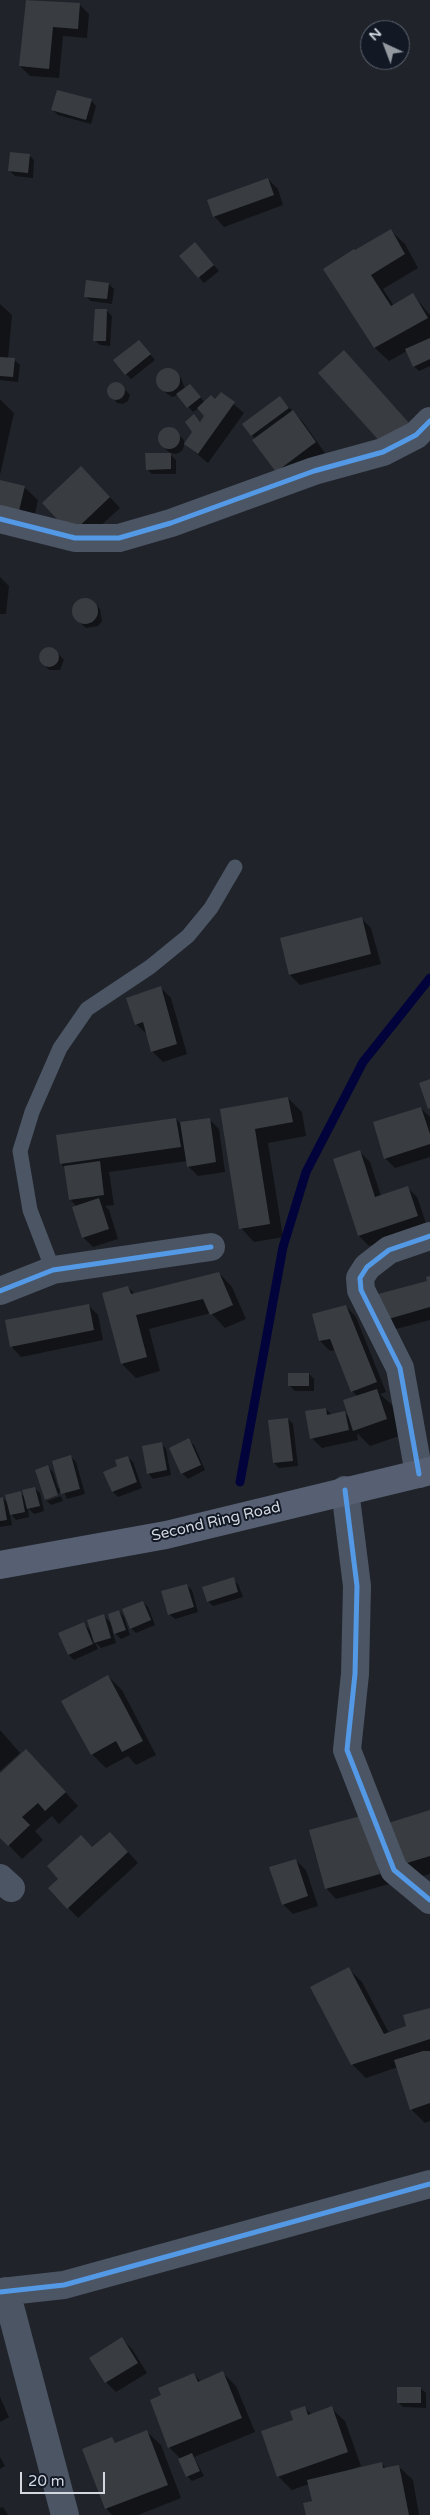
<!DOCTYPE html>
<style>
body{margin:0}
#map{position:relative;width:430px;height:2515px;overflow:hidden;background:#20242a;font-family:"Varela Round",sans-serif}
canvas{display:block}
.north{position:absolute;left:360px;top:20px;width:50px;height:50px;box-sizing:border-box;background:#121925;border:1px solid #5f6570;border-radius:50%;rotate:317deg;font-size:14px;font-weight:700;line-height:20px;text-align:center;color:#d3d8e0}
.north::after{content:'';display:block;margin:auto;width:18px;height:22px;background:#9499a0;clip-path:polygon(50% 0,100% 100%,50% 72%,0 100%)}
.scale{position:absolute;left:20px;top:2472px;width:85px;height:22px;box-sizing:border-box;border:2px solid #d3d8e0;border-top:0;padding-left:6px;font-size:15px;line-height:18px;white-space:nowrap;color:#d3d8e0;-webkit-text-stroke:4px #121925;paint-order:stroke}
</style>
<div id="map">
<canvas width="430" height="2515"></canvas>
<div class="north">N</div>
<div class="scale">20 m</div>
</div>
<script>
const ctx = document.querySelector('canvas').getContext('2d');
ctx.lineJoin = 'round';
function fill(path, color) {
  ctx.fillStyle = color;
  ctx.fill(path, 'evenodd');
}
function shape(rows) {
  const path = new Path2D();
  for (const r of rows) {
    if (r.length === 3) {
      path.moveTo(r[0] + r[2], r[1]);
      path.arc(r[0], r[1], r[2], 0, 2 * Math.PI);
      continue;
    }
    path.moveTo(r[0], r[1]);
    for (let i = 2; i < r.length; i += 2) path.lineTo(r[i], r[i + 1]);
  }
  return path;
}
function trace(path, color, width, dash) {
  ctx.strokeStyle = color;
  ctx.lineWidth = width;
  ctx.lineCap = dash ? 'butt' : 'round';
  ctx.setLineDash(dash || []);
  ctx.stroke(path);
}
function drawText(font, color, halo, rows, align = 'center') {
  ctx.font = font + ' "Varela Round",sans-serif';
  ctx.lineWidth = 4;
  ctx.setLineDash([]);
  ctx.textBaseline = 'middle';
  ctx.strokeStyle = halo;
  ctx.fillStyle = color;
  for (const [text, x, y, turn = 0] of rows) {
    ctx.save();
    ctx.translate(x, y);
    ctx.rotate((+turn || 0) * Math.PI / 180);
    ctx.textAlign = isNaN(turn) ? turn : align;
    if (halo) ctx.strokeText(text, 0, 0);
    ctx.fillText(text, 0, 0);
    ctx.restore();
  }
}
const shadow = shape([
 [27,0,79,4,89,14,87,38,63,36,59,78,30,76,20,66],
 [91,100,96,106,91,124,58,115,52,109],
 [29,155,34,160,33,178,15,176,9,170],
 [268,179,278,189,283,205,224,227,214,216],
 [391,231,405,244,418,268,383,289,394,306,413,295,430,315,430,366,419,371,414,366,407,351,389,361,375,348,325,269],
 [200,249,219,271,204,283,181,256],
 [109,284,114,289,112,304,91,301,85,296],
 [0,304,12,315,8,359,14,360,20,365,18,382,0,380],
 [107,311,112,316,110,346,100,345,94,340],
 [144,347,155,360,131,379,126,374],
 [170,370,181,378,185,389,195,390,205,403,216,401,221,394,244,413,208,463,185,444,194,432,194,416,201,422,206,416,199,408,193,412,178,395,172,397,161,389,157,378,159,374],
 [115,383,120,384,130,395,128,401,123,404,117,403,109,392,110,386],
 [0,399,14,413,0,475],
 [285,403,303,422,325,453,287,481,252,435],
 [167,428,173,429,184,440,184,446,182,451,176,454,170,453,159,443,159,436,162,431],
 [170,454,176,460,176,474,152,474,147,469],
 [91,477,120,508,82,543,43,503],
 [0,481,24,487,38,500,32,528,0,521],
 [0,577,9,586,6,614,0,614],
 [83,598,95,603,100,609,102,621,98,626,86,628,75,618,73,606],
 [49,647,54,649,64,660,60,670,49,670,40,660,40,654],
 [361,918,371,928,381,964,300,985,290,975,281,939],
 [161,988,171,998,187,1054,163,1062,152,1051,147,1034,136,1024],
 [288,1098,302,1112,306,1136,268,1143,283,1237,254,1242,241,1228,221,1110],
 [421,1108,430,1117,430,1157,395,1168,385,1158],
 [176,1119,180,1123,209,1119,219,1129,225,1172,198,1176,188,1166,187,1161,109,1172,114,1205,105,1206,109,1210,118,1239,93,1247,83,1237,77,1207,70,1199,66,1169,61,1164],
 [360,1152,370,1162,381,1196,407,1187,417,1197,427,1226,369,1246,359,1236],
 [219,1273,232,1287,246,1319,225,1328,211,1313,149,1329,160,1371,136,1378,122,1364,103,1294,128,1287,135,1294],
 [430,1277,430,1320,396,1329,386,1319,429,1282],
 [88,1305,98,1315,103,1340,21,1357,11,1346],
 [346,1306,356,1317,386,1392,380,1394,393,1406,402,1435,370,1446,357,1433,358,1440,322,1448,312,1438,326,1409,332,1415,344,1412,350,1418,358,1397,352,1391,336,1350,330,1351,320,1341],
 [309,1374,314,1379,314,1391,295,1391,290,1386],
 [288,1419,293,1424,298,1466,279,1468,274,1463],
 [188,1440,194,1445,205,1470,188,1479,182,1473],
 [161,1443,166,1449,171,1475,153,1479,148,1473],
 [71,1457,76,1462,85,1494,67,1499,64,1492,59,1491,60,1493,47,1498,47,1501,46,1500,48,1467,53,1472,58,1488,60,1488],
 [128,1457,133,1462,142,1488,118,1497,113,1492,119,1467],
 [34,1488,40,1493,44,1511,34,1514,28,1508,29,1517,16,1520,10,1513,12,1525,0,1527,0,1499,3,1498,9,1504,20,1493,26,1498],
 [61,1496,63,1501,51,1505,47,1501],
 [233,1579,238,1584,243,1597,213,1606,208,1601],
 [186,1585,192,1590,198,1612,175,1619,169,1614],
 [143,1602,148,1607,155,1625,136,1633,131,1628],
 [119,1611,124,1617,130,1635,121,1639,112,1630,116,1643,101,1648,95,1642,98,1649,74,1660,69,1655,60,1634,83,1623,92,1632,104,1616,112,1624],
 [108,1676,122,1690,156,1755,136,1765,128,1756,106,1768,92,1754,63,1701],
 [0,1730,20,1753,0,1771],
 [40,1764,78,1806,59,1824,52,1816,35,1831,43,1840,22,1859,0,1836,0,1775],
 [430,1811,430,1874,412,1879,386,1824],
 [363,1816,389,1884,336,1899,326,1888],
 [120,1843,138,1863,78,1918,50,1888,92,1849],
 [296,1860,306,1870,318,1906,293,1914,283,1904],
 [348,1968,362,1982,389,2033,407,2027,430,2009,430,2121,425,2123,411,2109,398,2067,366,2078,352,2064],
 [122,2339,132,2349,147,2373,116,2392,106,2382],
 [223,2373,236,2386,255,2432,194,2457,204,2476,192,2481,187,2476,181,2459,170,2448,152,2401,163,2396,194,2374,201,2382],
 [420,2388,426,2393,426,2408,403,2407,398,2402],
 [0,2397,9,2417,0,2422],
 [304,2407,312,2415,331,2408,345,2421,361,2466,352,2469,352,2471,381,2463,387,2469,399,2467,413,2480,419,2515,307,2515,314,2502,309,2484,292,2490,278,2476,295,2421],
 [147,2432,161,2445,181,2498,138,2515,112,2515,106,2508,112,2439,116,2444],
 [0,2457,5,2466,0,2469],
 [3,2507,8,2515,0,2515,0,2508]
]);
const stream = shape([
 [240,1482,283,1247,306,1172,363,1062,430,978]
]);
const building = shape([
 [26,0,80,3,78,29,53,27,49,69,19,66],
 [57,90,92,99,86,120,51,110],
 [10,152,30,154,28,173,8,171],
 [268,178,274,195,213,217,207,200],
 [391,229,405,254,371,275,391,306,413,293,428,318,374,348,323,269,354,249,355,250],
 [195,242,214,265,198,278,179,256],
 [86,280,109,283,107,299,84,297],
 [95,309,107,309,106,341,93,341],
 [430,338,430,359,413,367,405,349],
 [139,340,151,354,125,375,113,360],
 [344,350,409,423,383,445,318,373],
 [0,357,15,358,13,377,0,376],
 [168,380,12],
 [116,391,9],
 [190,384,201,397,187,408,176,394],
 [221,392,235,402,198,454,184,444,192,432,185,422,194,414,200,422,204,416,197,408,211,395,215,399],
 [280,396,289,408,251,436,242,424],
 [293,410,316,442,276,472,252,440],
 [169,438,11],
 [145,453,171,453,171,469,146,470],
 [81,466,110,497,71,534,42,503],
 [0,480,25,486,18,515,0,511],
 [85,611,13],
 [49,657,10],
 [362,917,371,954,289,975,280,938],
 [161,986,177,1044,151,1052,143,1022,135,1025,126,998],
 [430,1079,430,1108,428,1109,419,1083],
 [288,1097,293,1122,255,1129,270,1224,239,1229,220,1109],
 [421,1107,430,1134,430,1144,384,1159,373,1122],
 [176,1118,181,1147,60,1164,56,1135],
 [210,1118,216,1162,187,1167,180,1122],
 [360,1150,375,1197,408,1186,418,1216,358,1236,333,1159],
 [100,1161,104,1195,69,1200,64,1166],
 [99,1198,109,1229,82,1238,72,1207],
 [219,1272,233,1305,210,1315,203,1299,136,1315,147,1357,121,1364,102,1293,128,1286,131,1294],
 [430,1276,430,1307,385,1320,378,1294,427,1281,426,1277],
 [89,1304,94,1330,10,1347,5,1320],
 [346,1305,377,1382,351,1392,330,1339,319,1341,312,1314],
 [288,1373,309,1373,309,1386,288,1386],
 [377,1389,387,1419,353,1431,343,1400],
 [326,1408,327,1415,345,1411,349,1430,310,1439,305,1411],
 [288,1418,293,1461,273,1463,268,1420],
 [189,1438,201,1465,181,1474,169,1448],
 [162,1442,167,1470,147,1474,142,1446],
 [71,1455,80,1489,61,1494,52,1461],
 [128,1456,137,1482,112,1492,103,1472,117,1466,115,1460],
 [48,1465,58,1495,45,1500,35,1470],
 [35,1487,40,1506,27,1509,22,1490],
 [21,1491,25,1512,10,1515,5,1495],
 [3,1497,7,1520,0,1521,0,1498],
 [234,1577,238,1592,207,1602,202,1587],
 [187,1584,194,1607,168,1615,161,1591],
 [143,1601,151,1620,130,1629,122,1609],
 [119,1610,126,1630,114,1634,108,1614],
 [104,1614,111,1638,94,1643,87,1620],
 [84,1622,93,1644,68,1655,58,1633],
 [108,1675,143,1741,122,1752,116,1741,91,1755,61,1701],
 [26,1749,66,1792,45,1811,38,1803,22,1817,30,1825,8,1846,0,1838,0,1773],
 [430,1810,430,1856,397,1866,385,1824],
 [364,1815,380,1874,325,1889,309,1830],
 [110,1832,128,1852,67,1909,48,1888,58,1879,47,1866,81,1835,92,1847],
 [296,1859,308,1896,282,1905,269,1867],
 [349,1967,384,2034,406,2026,403,2015,430,2008,430,2039,351,2065,310,1987],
 [423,2051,430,2051,430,2103,410,2110,394,2060],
 [122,2337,138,2363,105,2383,89,2358],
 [223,2371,242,2418,168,2448,150,2400,161,2395,158,2388,194,2373,198,2382],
 [397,2387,421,2387,421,2403,397,2403],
 [305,2406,308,2415,332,2406,348,2452,277,2477,261,2431,293,2420,290,2411],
 [147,2430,168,2485,105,2509,82,2449,112,2437,115,2443],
 [192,2453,200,2471,186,2477,178,2459],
 [382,2462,383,2468,399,2465,409,2515,306,2515,303,2503,312,2501,307,2480]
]);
const service = shape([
 [53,1270,30,1210,20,1151,32,1112,60,1048,87,1009,150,967,188,936,211,908,235,867]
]);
const minor = shape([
 [0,519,75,538,119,538,171,523,314,471,383,452,416,435,430,421],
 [0,1291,53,1270,211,1247],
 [419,1474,400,1368,361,1290,360,1278,367,1267,389,1250,430,1236],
 [345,1490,357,1586,355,1674,347,1750,394,1870,430,1900],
 [0,1878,11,1888],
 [6,2291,65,2515],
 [0,2292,64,2285,430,2184]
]);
const secondary = shape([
 [0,1565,166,1535,430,1471]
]);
const cycleway = shape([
 [0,519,75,538,119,538,171,523,314,471,383,452,416,435,430,421],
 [0,1291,53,1270,211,1247],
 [419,1474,400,1368,361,1290,360,1278,367,1267,389,1250,430,1236],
 [345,1490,357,1586,355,1674,347,1750,394,1870,430,1900],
 [0,2292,64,2285,430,2184]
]);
const streetNames = [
 ["Second Ring Road",216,1522,-13]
];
fill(shadow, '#0007');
trace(stream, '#03033b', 9);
fill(building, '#393d42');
trace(service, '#4c5564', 15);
trace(minor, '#4c5564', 28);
trace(secondary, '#566072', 28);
trace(cycleway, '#5399e6', 5);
drawText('15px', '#d3d8e0', '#121925', streetNames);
</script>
